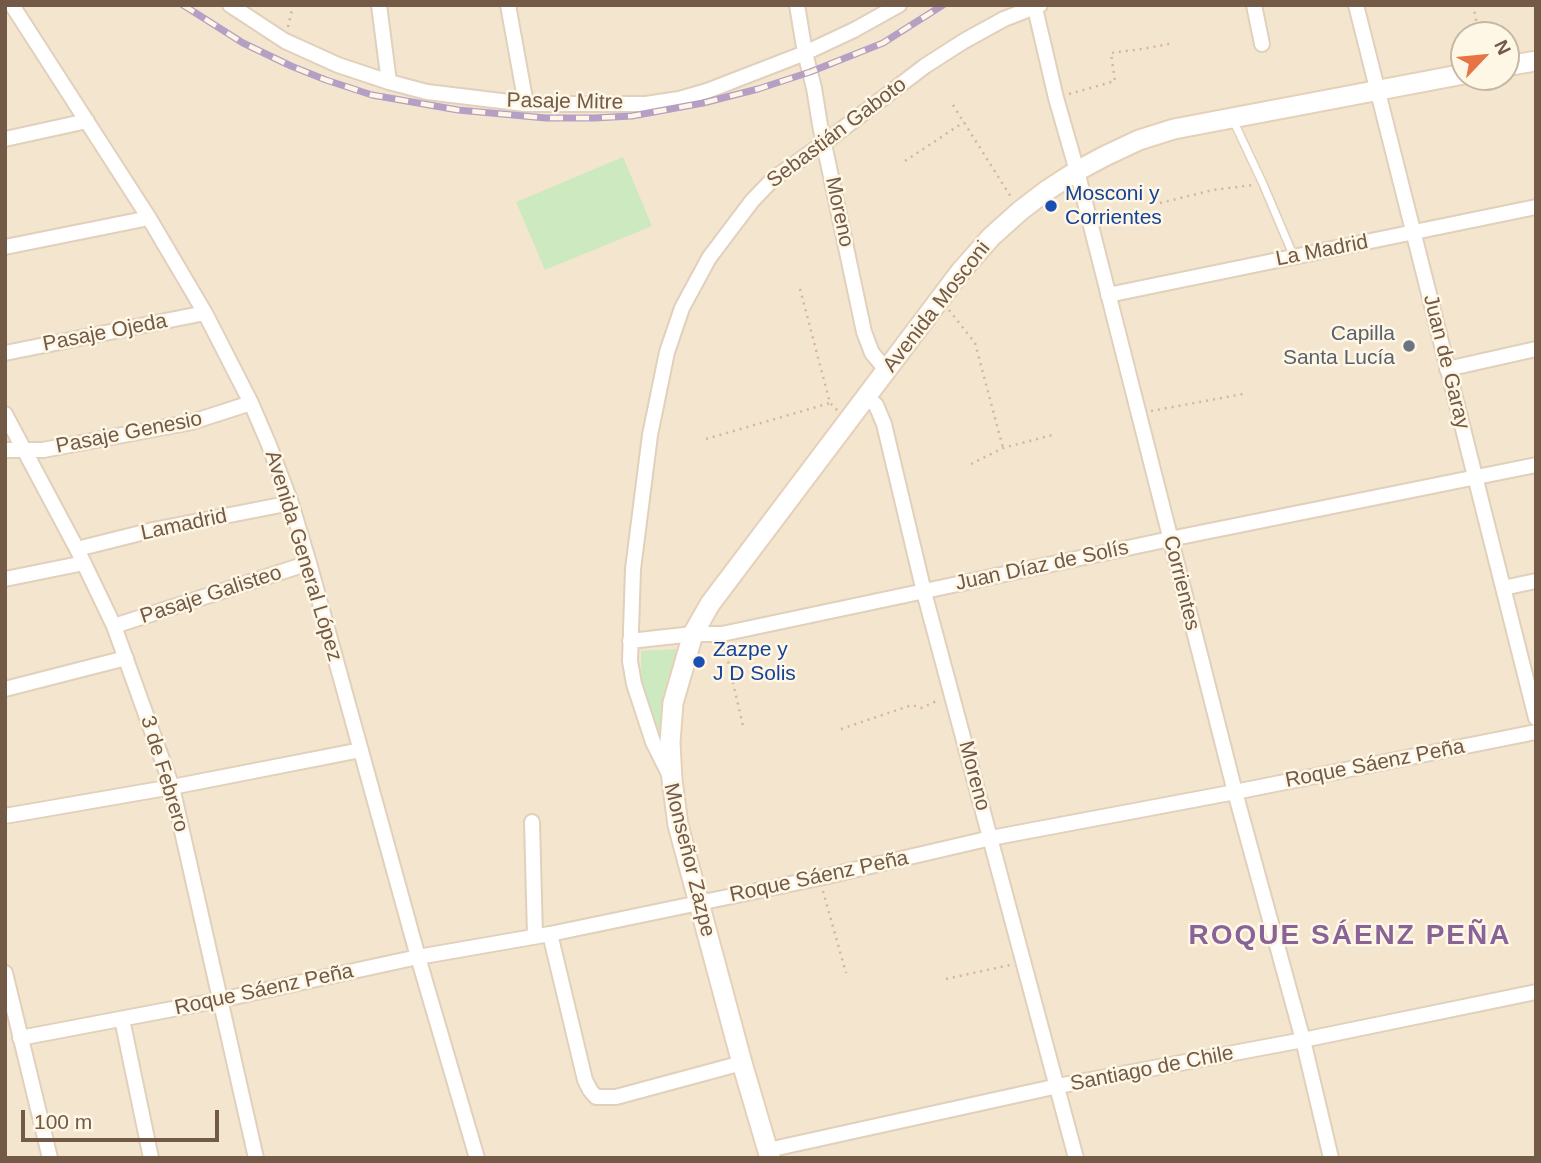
<!DOCTYPE html>
<meta charset="utf-8">
<style>
body{margin:0}
#map{position:relative;width:1541px;height:1163px;overflow:hidden;background:#fcf3e0;font-family:Arial,sans-serif}
canvas{display:block}
.frame{position:absolute;inset:0;border:7px solid #735a47;pointer-events:none}
.north{position:absolute;left:1450px;top:21px;width:70px;height:70px;box-sizing:border-box;background:#fff7e6;border:2px solid #c7b8a6;border-radius:50%;rotate:64deg;font-size:19px;font-weight:700;line-height:28px;text-align:center;color:#735a47}
.north::after{content:'';display:block;margin:auto;width:24px;height:32px;background:#e87443;clip-path:polygon(50% 0,100% 100%,50% 72%,0 100%)}
.scale{position:absolute;left:21px;top:1110px;width:198px;height:32px;box-sizing:border-box;border:4px solid #735a47;border-top:0;padding-left:9px;font-size:21px;line-height:24px;white-space:nowrap;color:#735a47;-webkit-text-stroke:5px #fff7e6;paint-order:stroke}
</style>
<div id="map">
<canvas width="1541" height="1163"></canvas>
<div class="frame"></div>
<div class="north">N</div>
<div class="scale">100 m</div>
</div>
<script>
const ctx = document.querySelector('canvas').getContext('2d');
ctx.lineJoin = 'round';
function fill(path, color) {
  ctx.fillStyle = color;
  ctx.fill(path, 'evenodd');
}
function shape(rows) {
  const path = new Path2D();
  for (const r of rows) {
    path.moveTo(r[0], r[1]);
    for (let i = 2; i < r.length; i += 2) path.lineTo(r[i], r[i + 1]);
  }
  return path;
}
function trace(path, color, width, dash) {
  ctx.strokeStyle = color;
  ctx.lineWidth = width;
  ctx.lineCap = dash ? 'butt' : 'round';
  ctx.setLineDash(dash || []);
  ctx.stroke(path);
}
function drawText(font, color, halo, rows, align = 'center') {
  ctx.font = font + ' Arial,sans-serif';
  ctx.lineWidth = 5;
  ctx.setLineDash([]);
  ctx.textBaseline = 'middle';
  ctx.strokeStyle = halo;
  ctx.fillStyle = color;
  for (const [text, x, y, turn = 0] of rows) {
    ctx.save();
    ctx.translate(x, y);
    ctx.rotate((+turn || 0) * Math.PI / 180);
    ctx.textAlign = isNaN(turn) ? turn : align;
    if (halo) ctx.strokeText(text, 0, 0);
    ctx.fillText(text, 0, 0);
    ctx.restore();
  }
}
const residential = shape([
 [5,5,1536,5,1536,1158,5,1158],
 [1464,35,1506,35,1506,77,1464,77]
]);
const green = shape([
 [623,157,652,226,545,270,516,202],
 [677,649,664,707,662,738,641,684,641,651]
]);
const path = shape([
 [1473,5,1479,35],
 [288,27,293,5],
 [1069,94,1115,81,1111,53,1142,49,1169,44],
 [953,105,1011,197],
 [905,161,964,122],
 [1160,203,1213,190,1253,185],
 [800,289,830,403,837,410],
 [949,310,975,343,1003,448],
 [1151,411,1243,394],
 [706,439,830,403],
 [971,464,1003,448,1056,434],
 [725,648,743,726],
 [841,729,912,705,921,708,939,700],
 [823,891,846,973],
 [946,979,1010,965]
]);
const lane = shape([
 [1233,120,1263,184,1294,257]
]);
const street = shape([
 [12,5,149,218,205,313,251,403,269,445,291,503,309,563,418,957,477,1158],
 [230,5,285,41,338,65,389,82,427,92,526,104,646,104,679,99,707,91,805,53,854,30,899,5],
 [379,5,389,82],
 [508,5,526,104],
 [797,5,805,53,814,88,820,125,864,332,872,353,887,371],
 [1254,5,1262,44],
 [1356,5,1536,718],
 [1035,8,1056,98,1077,171,1235,792,1303,1040,1331,1158],
 [5,139,87,121],
 [5,247,149,218],
 [1108,295,1536,207],
 [5,353,205,313],
 [1447,369,1536,349],
 [867,398,876,405,884,424,924,592,1076,1158],
 [5,414,77,549,114,626,172,787,256,1158],
 [5,450,43,450,192,422,251,403],
 [77,549,153,530,291,503],
 [5,579,84,563],
 [1503,588,1536,581],
 [114,626,309,563],
 [630,641,693,634,722,634,1170,539,1536,465],
 [5,689,126,658],
 [669,774,653,742,634,684,630,661,633,569,650,435,667,352,682,308,709,258,752,201,773,179,824,143,925,66,964,41,1004,19,1040,5],
 [5,816,172,787,361,750],
 [532,822,535,936],
 [550,934,585,1080,590,1090,596,1097,616,1097,742,1063],
 [5,973,50,1158],
 [122,1019,151,1158],
 [20,1038,220,1000,418,957,550,934,819,878,991,838,1235,792,1536,732],
 [768,1150,1058,1086,1303,1040,1536,992]
]);
const secondary = shape([
 [1506,66,1536,61],
 [770,1158,742,1063,699,903,678,825,672,780,670,742,673,703,693,634,710,604,961,271,991,237,1020,211,1046,191,1077,171,1105,156,1139,140,1174,129,1464,74]
]);
const rail = shape([
 [183,5,243,43,291,66,326,80,372,95,458,110,546,118,594,118,632,116,703,103,758,89,810,72,883,43,943,5]
]);
const markers = [
 [1051,206,7,"#1a4fb4"],
 [1409,346,7,"#6b7280"],
 [699,662,7,"#1a4fb4"]
];
const streetNames = [
 ["Pasaje Mitre",565,102,1],
 ["Sebastián Gaboto",837,133,-37],
 ["Moreno",839,212,78],
 ["La Madrid",1322,251,-11],
 ["Avenida Mosconi",937,307,-52],
 ["Pasaje Ojeda",105,333,-11],
 ["Juan de Garay",1446,362,76],
 ["Pasaje Genesio",129,433,-11],
 ["Lamadrid",184,525,-12],
 ["Avenida General López",303,556,73],
 ["Juan Díaz de Solís",1042,566,-12],
 ["Corrientes",1181,583,76],
 ["Pasaje Galisteo",211,595,-18],
 ["Roque Sáenz Peña",1375,764,-11],
 ["3 de Febrero",164,774,73],
 ["Moreno",974,776,75],
 ["Monseñor Zazpe",689,860,76],
 ["Roque Sáenz Peña",819,877,-12],
 ["Roque Sáenz Peña",264,990,-12],
 ["Santiago de Chile",1152,1069,-11]
];
const transitNames = [
 ["Mosconi y",1065,194],
 ["Corrientes",1065,218],
 ["Zazpe y",713,650],
 ["J D Solis",713,674]
];
const worshipNames = [
 ["Capilla",1395,334],
 ["Santa Lucía",1395,358]
];
const districtNames = [
 ["ROQUE SÁENZ PEÑA",1350,936]
];
fill(residential, '#f4e5ce');
fill(green, '#cde9bf');
trace(lane, '#e0d0bc', 10);
trace(street, '#e0d0bc', 18);
trace(secondary, '#e5d1ba', 23);
trace(path, '#d6b69b', 2.5, [2, 5]);
trace(lane, '#fff', 7);
trace(street, '#fff', 14);
trace(secondary, '#fff', 19);
trace(rail, '#b69fc5', 7);
trace(rail, '#fff7e6', 4.5, [13]);
for (const [x, y, r, color] of markers) {
  const dot = new Path2D();
  dot.arc(x, y, r, 0, 2 * Math.PI);
  ctx.fillStyle = color;
  ctx.fill(dot);
  trace(dot, '#fff7e6', 2.5);
}
drawText('21px', '#735a47', '#fff7e6', streetNames);
drawText('21px', '#164399', '#fff7e6', transitNames, 'left');
drawText('21px', '#5b616d', '#fff7e6', worshipNames, 'right');
ctx.letterSpacing = '2px';
drawText('bold 28px', '#896297', '#fff7e6', districtNames);
ctx.letterSpacing = '0px';
</script>
